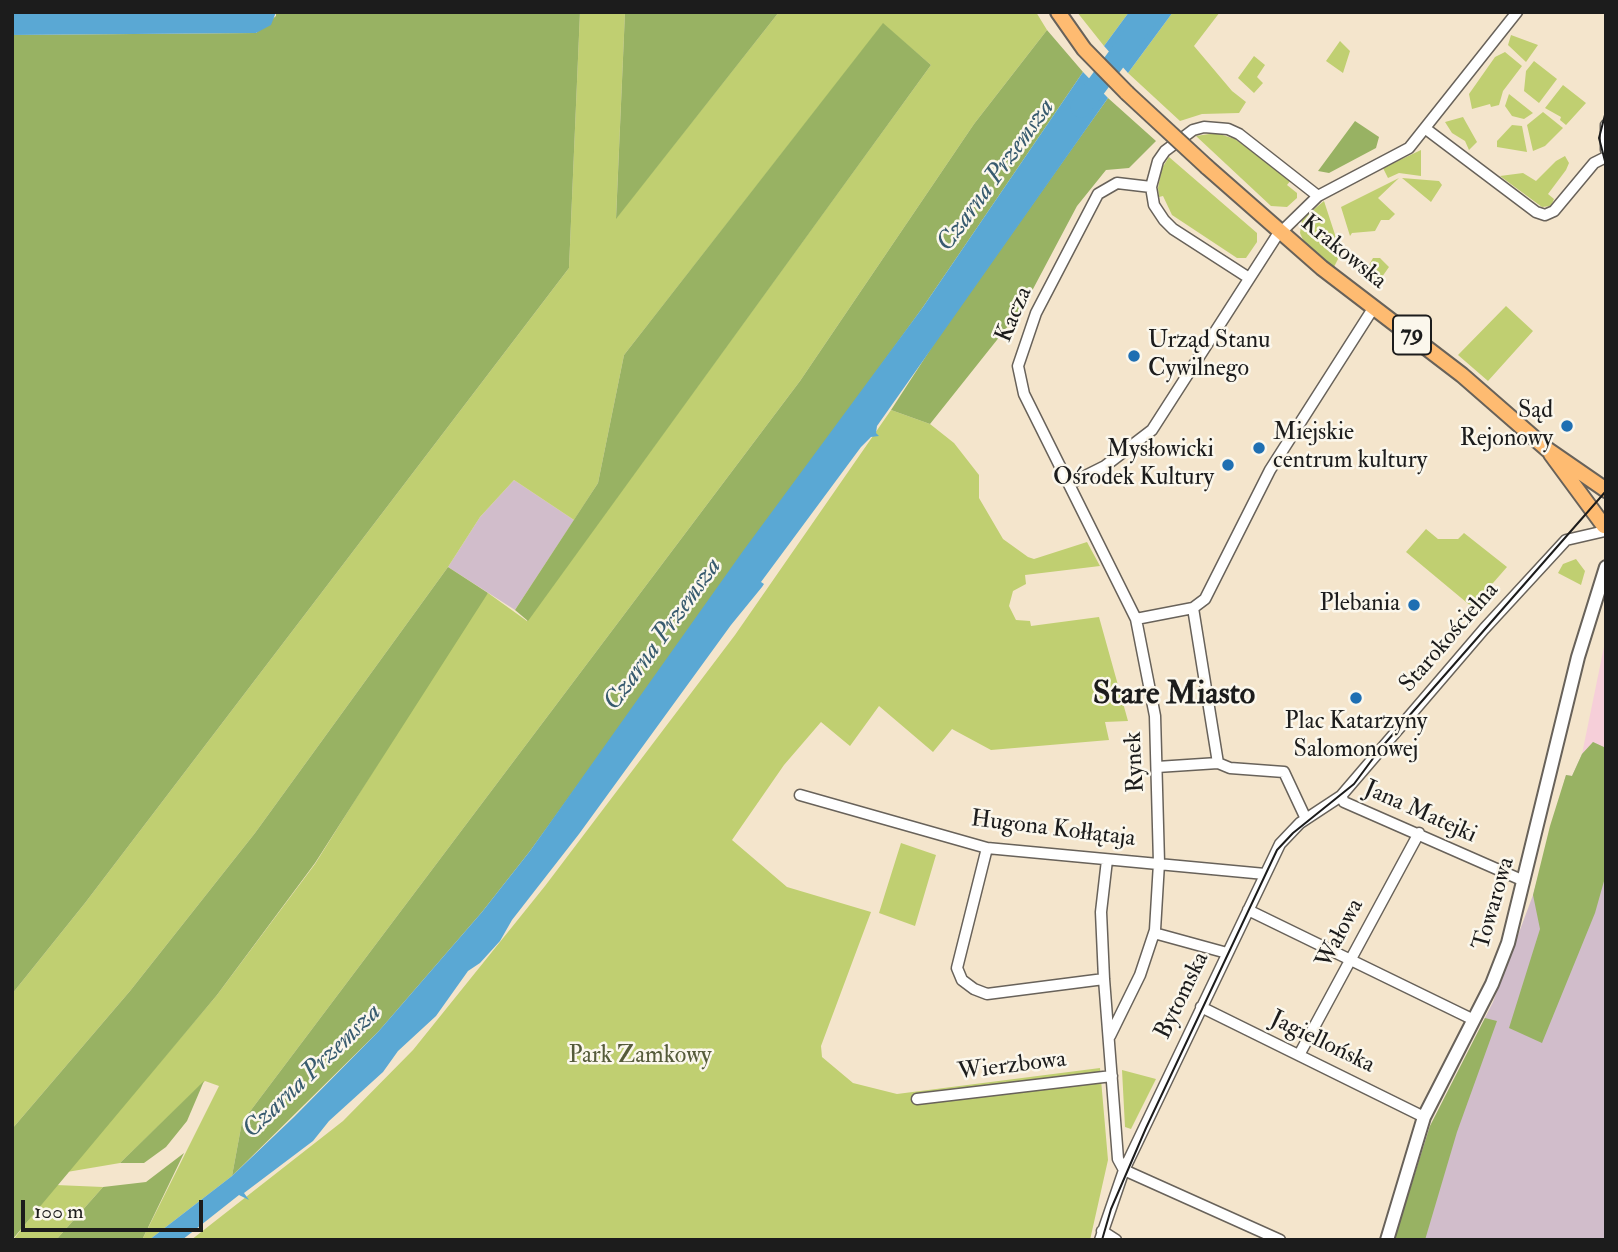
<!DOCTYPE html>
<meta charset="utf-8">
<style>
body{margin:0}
#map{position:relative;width:1618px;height:1252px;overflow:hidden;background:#f4e5cc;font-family:"IM FELL Double Pica",serif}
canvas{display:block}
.frame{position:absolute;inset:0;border:14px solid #1c1c1c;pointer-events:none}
.scale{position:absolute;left:21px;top:1200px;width:182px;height:32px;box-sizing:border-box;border:4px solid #1c1c1c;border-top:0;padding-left:9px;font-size:21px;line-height:24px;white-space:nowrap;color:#1c1c1c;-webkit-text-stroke:5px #fbf7ec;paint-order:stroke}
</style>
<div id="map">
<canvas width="1618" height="1252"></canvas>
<div class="frame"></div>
<div class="scale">100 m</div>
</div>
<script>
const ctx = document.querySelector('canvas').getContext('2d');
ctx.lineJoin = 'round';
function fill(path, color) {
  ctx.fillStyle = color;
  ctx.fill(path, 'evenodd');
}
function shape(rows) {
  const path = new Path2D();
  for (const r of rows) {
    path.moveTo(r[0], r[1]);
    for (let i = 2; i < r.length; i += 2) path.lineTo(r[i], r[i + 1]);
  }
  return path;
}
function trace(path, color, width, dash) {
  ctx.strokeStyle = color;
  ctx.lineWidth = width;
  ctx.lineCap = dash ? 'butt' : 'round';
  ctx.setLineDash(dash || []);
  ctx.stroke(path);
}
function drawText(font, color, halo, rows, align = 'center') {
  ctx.font = font + ' "IM FELL Double Pica",serif';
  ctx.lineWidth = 5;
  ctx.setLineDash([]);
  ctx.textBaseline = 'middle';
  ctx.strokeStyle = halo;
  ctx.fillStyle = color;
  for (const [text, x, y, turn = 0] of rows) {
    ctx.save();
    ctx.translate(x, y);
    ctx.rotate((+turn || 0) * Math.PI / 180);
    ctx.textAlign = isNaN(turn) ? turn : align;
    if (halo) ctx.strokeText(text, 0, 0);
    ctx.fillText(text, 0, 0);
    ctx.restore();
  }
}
const built = shape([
 [1606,637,1606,748,1593,742,1582,754]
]);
const industrial = shape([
 [514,480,574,520,515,610,448,567,480,517],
 [1593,742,1606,748,1606,1240,1394,1240,1430,1126,1493,1002,1533,895,1566,775,1572,776,1582,754]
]);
const green = shape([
 [580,12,625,12,616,218,779,12,1036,12,1047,30,974,124,800,381,242,1122,232,1176,149,1240,142,1240,219,1086,205,1081,120,1163,67,1172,217,995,315,864,478,604,488,593,527,621,931,65,883,24,624,355,598,483,574,520,514,480,480,517,448,567,255,833,130,991,12,1129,12,994,85,903,569,268],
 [1077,12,1129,12,1104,46],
 [1173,12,1220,12,1194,46,1232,91,1246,102,1239,113,1202,114,1180,121,1128,73],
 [1511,35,1538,45,1526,62,1508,45],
 [1340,41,1350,51,1343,73,1326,61],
 [1505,52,1522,66,1503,91,1499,105,1491,107,1490,104,1472,109,1469,94,1495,57],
 [1254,56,1265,65,1257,77,1263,83,1254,93,1238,78],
 [1534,61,1557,79,1539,103,1524,91,1526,71],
 [1563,85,1586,103,1566,125,1560,120,1561,117,1545,108],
 [1509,94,1533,113,1524,119,1512,116,1505,106],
 [1543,112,1563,128,1545,146,1533,151,1527,125],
 [1463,117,1477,142,1469,150,1465,141,1452,133,1445,122],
 [1512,125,1522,126,1527,152,1497,147,1497,141],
 [1216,133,1235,139,1291,180,1287,185,1297,193,1297,198,1287,207,1271,206,1196,136],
 [1421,150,1421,176,1399,173,1388,178,1383,168],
 [1565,156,1569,163,1566,170,1548,194,1554,199,1551,206,1542,207,1500,176,1523,173,1536,181,1556,161],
 [1169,157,1257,233,1257,242,1246,258,1237,258,1172,215,1163,196,1159,197,1158,188,1162,168],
 [1399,178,1378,198,1395,214,1389,220,1381,220,1375,231,1352,233,1350,236,1341,207],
 [1402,178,1439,181,1442,185,1431,202],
 [1324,201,1341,253,1333,269,1304,242,1300,233,1302,219],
 [1373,258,1380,258,1389,267,1377,284,1363,275],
 [1506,306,1533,331,1488,381,1458,355],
 [891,410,930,424,954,443,979,475,979,498,1003,539,1028,557,1034,559,1087,542,1100,566,1025,575,1026,584,1013,591,1009,606,1016,620,1030,621,1031,626,1099,617,1128,721,1105,722,1109,740,991,750,952,729,933,752,879,706,850,746,821,722,784,765,732,840,787,887,871,912,821,1046,822,1057,853,1083,897,1094,1100,1068,1108,1160,1090,1240,191,1240,343,1121,413,1050,545,886,735,635],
 [1426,529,1438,539,1458,539,1464,533,1507,567,1472,607,1406,552],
 [1576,559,1585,571,1581,585,1558,573,1563,564],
 [901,843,936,855,915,926,879,913],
 [1122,1070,1156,1079,1131,1129,1125,1127],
 [56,1185,103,1187,56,1240,13,1240]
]);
const forest = shape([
 [276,12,580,12,569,268,85,903,12,994,12,35,256,33,276,16],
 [625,12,779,12,616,219],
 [883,23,931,65,528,621,515,610,598,483,624,355],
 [1047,30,1083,72,923,307,530,851,482,912,378,1032,232,1176,242,1122,800,381,974,124],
 [1108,98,1156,141,1129,168,1106,170,1077,206,1024,306,930,424,891,410,943,330],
 [1355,121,1379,137,1376,148,1329,173,1318,171],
 [448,567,488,593,315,863,217,995,12,1240,12,1129,130,991,255,833],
 [1593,742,1606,748,1606,874,1595,913,1542,1043,1509,1028,1540,929,1533,895,1550,826,1566,775,1572,776,1582,754],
 [1485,1018,1497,1021,1457,1132,1425,1240,1394,1240,1430,1126],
 [204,1081,187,1121,166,1147,144,1163,120,1163],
 [184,1153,142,1240,56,1240,103,1187,146,1182]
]);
const water = shape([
 [12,12,276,12,271,25,256,33,12,35],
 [1129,12,1173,12,1128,73,1104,46],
 [1083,72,1108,98,877,426,876,433,879,436,871,437,861,447,761,582,764,584,762,587,731,625,579,834,512,920,500,941,480,963,468,971,436,1016,398,1051,383,1072,329,1121,313,1141,244,1193,249,1200,239,1195,182,1240,149,1240,232,1176,294,1117,378,1032,482,912,530,851,743,551,923,307]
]);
const river = shape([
 [1081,107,1151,12]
]);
const minor = shape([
 [1606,125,1606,150],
 [1426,129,1536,212,1545,215,1554,211,1594,163,1606,157],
 [1249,278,1173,229,1164,220,1154,205,1151,187,1158,161,1165,151,1193,130,1204,127,1228,129,1239,134,1318,196],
 [1069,484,1105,466,1152,430,1276,237,1318,196,1409,148,1517,12],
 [1193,608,1218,763],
 [1136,619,1024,394,1018,366,1036,313,1098,194,1117,183,1151,187],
 [1157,767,1218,763,1230,768,1284,772,1306,819],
 [800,795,987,848,1265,874],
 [1341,796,1344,802,1524,881],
 [987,848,957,968,962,980,974,989,987,994,1104,979],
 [1107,860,1101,912,1104,979,1118,1159,1124,1170],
 [1248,910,1474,1020],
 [1154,933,1227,953],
 [1201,1007,1424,1117],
 [1110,1036,1140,975,1155,930,1159,863,1155,716,1136,619,1193,608,1205,599,1270,470,1374,307],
 [1299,1055,1419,833],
 [917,1099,1112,1076],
 [1124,1170,1280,1240],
 [1102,1231,1116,1240],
 [1100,1240,1124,1170,1280,844,1300,823,1341,796,1484,629,1566,540,1605,531]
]);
const tertiary = shape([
 [1387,1240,1424,1117,1492,984,1508,943,1578,657,1606,567]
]);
const primary = shape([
 [1058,12,1084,49,1127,93],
 [1207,167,1322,268,1462,375,1548,450,1606,490],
 [1551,454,1604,526]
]);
const tram = shape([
 [1606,111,1599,138,1606,165],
 [1102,1240,1111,1209,1146,1128,1277,850,1293,833,1354,784,1380,749,1606,491]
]);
const primaryBridge = shape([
 [1127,93,1207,167]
]);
const markers = [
 [1134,356,7,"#1f6fb2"],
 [1567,426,7,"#1f6fb2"],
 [1259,448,7,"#1f6fb2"],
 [1228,465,7,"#1f6fb2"],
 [1414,605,7,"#1f6fb2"],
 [1356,698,7,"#1f6fb2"]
];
const shields = [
 [1412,335,38]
];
const shieldNames = [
 ["79",1412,335]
];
const streetNames = [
 ["Krakowska",1343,253,39],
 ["Kacza",1015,315,-67],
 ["Starokościelna",1450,638,-49],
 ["Rynek",1136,762,-93],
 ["Jana Matejki",1420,813,24],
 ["Hugona Kołłątaja",1053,830,7],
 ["Towarowa",1495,904,-74],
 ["Wałowa",1341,934,-62],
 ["Bytomska",1183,996,-64],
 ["Jagiellońska",1322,1043,26],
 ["Wierzbowa",1012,1067,-7]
];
const poiNames = [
 ["Urząd Stanu",1148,342,"left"],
 ["Cywilnego",1148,370,"left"],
 ["Sąd",1553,412],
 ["Rejonowy",1553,440],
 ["Miejskie",1273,434,"left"],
 ["centrum kultury",1273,462,"left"],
 ["Mysłowicki",1214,451],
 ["Ośrodek Kultury",1214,479],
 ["Plebania",1400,605],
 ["Plac Katarzyny",1356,723,"center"],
 ["Salomonowej",1356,751,"center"]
];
const parkNames = [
 ["Park Zamkowy",640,1057]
];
const waterNames = [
 ["Czarna Przemsza",997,176,-54],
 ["Czarna Przemsza",664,635,-54],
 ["Czarna Przemsza",313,1072,-44]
];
const districtNames = [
 ["Stare Miasto",1174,696]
];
fill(built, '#f6cfd9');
fill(industrial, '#d1bdcb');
fill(green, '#c0cf71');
fill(forest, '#98b263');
fill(water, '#5aa8d4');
trace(river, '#5aa8d4', 21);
trace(minor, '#68625a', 13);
trace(tertiary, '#68625a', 16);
trace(primary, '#68625a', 18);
trace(minor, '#fff', 10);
trace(tertiary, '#fff', 12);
trace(primary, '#febb71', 14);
trace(tram, '#1c1c1c', 2);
trace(primaryBridge, '#68625a', 18, []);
trace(primaryBridge, '#febb71', 14);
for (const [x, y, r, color] of markers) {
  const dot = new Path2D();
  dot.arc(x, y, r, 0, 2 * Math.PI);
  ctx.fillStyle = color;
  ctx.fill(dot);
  trace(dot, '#fbf7ec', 2.5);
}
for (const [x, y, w] of shields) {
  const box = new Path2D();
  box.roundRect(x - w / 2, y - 19.5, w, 39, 5);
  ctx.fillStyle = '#fbf7ec';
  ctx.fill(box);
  trace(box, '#1c1c1c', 2);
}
drawText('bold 23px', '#1c1c1c', null, shieldNames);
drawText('24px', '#1c1c1c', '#fbf7ec', streetNames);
drawText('24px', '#1c1c1c', '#fbf7ec', poiNames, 'right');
drawText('24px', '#555b3a', '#fbf7ec', parkNames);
drawText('italic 26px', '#385b6f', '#fbf7ec', waterNames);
drawText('bold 32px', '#1c1c1c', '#fbf7ec', districtNames);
</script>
